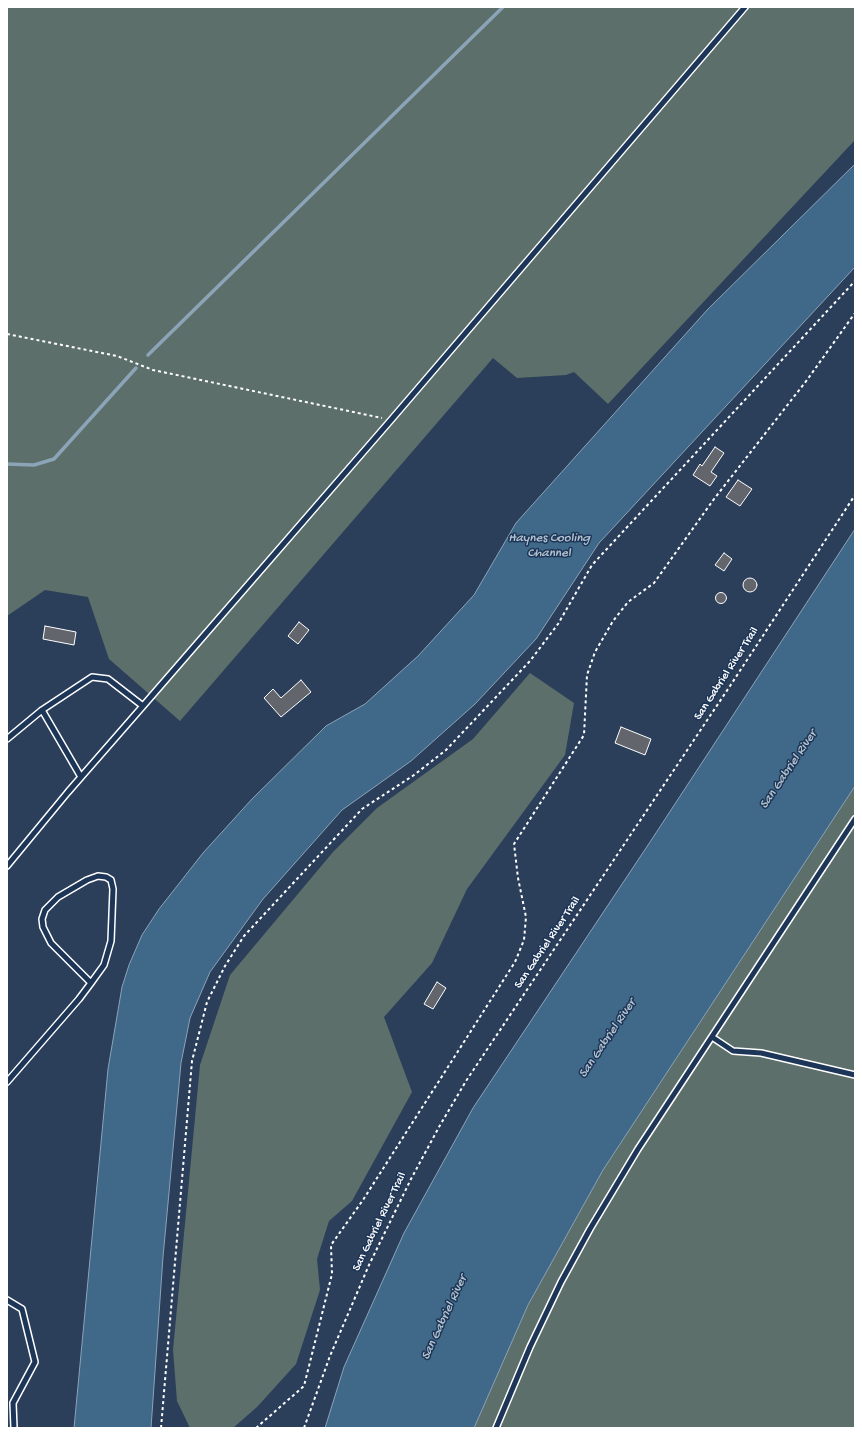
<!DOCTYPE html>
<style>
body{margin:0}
#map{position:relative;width:862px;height:1435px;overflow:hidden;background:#2b3f5b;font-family:"Gochi Hand",sans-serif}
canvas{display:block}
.frame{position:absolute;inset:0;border:8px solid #fff;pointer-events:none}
</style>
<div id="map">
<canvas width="862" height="1435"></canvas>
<div class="frame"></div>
</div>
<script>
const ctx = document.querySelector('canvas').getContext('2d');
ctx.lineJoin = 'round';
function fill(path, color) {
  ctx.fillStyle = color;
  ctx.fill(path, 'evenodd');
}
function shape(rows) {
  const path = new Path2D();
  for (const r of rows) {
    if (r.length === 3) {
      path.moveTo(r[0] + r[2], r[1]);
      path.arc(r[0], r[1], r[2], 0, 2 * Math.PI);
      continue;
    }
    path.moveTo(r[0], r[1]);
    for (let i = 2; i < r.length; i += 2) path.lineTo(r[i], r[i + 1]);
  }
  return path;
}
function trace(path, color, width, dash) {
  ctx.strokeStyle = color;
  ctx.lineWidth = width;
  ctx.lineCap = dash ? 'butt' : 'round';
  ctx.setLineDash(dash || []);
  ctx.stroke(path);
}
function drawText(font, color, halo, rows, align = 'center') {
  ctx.font = font + ' "Gochi Hand",sans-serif';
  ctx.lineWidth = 3;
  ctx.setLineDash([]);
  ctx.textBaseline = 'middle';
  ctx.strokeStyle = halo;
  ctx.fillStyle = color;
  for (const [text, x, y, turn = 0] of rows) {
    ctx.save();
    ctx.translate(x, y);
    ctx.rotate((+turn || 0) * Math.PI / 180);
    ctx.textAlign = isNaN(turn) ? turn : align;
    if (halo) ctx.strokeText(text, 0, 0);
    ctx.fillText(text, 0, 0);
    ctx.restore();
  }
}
const green = shape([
 [7,7,855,7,855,140,608,404,574,372,566,375,517,378,493,358,180,721,109,659,88,597,45,590,7,616],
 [530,673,574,703,565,755,467,889,432,963,384,1017,412,1092,352,1201,329,1221,317,1259,320,1290,296,1364,257,1407,233,1428,190,1428,177,1401,173,1350,200,1065,230,975,333,852,377,808,473,739],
 [855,786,855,1428,474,1428,528,1305,603,1170]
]);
const water = shape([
 [855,164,855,267,599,543,536,639,475,704,411,761,342,810,263,899,210,972,190,1018,181,1063,163,1257,151,1428,74,1428,108,1069,122,987,129,965,142,935,159,909,203,853,252,799,326,726,365,704,418,656,474,595,516,523,708,309,855,164],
 [855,529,855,786,603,1170,528,1305,474,1428,325,1428,344,1367,404,1233,473,1108,652,839,855,529]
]);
const stream = shape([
 [148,355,503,7],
 [7,464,34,465,54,459,136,368]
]);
const building = shape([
 [715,447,724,453,711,472,717,476,710,486,693,475,700,464,702,466,715,447],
 [738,480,752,489,740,506,726,497,738,480],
 [724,553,732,559,724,571,715,565,724,553],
 [750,585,7],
 [721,598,5.5],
 [299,622,309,630,298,644,288,636,299,622],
 [45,626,76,632,74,645,43,639,45,626],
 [301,680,311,692,281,717,264,698,273,689,281,698,301,680],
 [621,727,651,739,645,755,615,743,621,727],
 [437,982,446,988,433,1009,424,1004,437,982]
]);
const path = shape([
 [7,334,117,356,153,370,382,418],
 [161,1428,192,1061,207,1002,225,966,244,936,362,809,414,775,446,750,530,661,558,624,592,565,855,281],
 [256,1428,304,1386,332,1274,331,1245,363,1200,515,962,524,940,526,917,518,878,514,844,584,735,587,675,595,652,613,621,628,602,654,583,714,499,807,380,855,313],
 [304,1428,330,1356,369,1265,411,1179,439,1127,466,1081,730,686,855,495]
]);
const service = shape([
 [42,710,81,777],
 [7,739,42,710,92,677,108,679,143,706],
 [7,866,68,792,143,706,391,420,745,7],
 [712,1037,733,1051,761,1053,855,1075],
 [7,1082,79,999,91,983,104,965,111,941,113,889,111,880,106,877,98,876,87,880,58,897,45,910,42,919,43,927,51,943,91,983],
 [7,1300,22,1309,35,1362,13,1403,14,1428],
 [496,1428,530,1347,561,1282,590,1229,638,1149,855,819]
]);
const streetNames = [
 ["San Gabriel River Trail",727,674,-57],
 ["San Gabriel River Trail",548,943,-56],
 ["San Gabriel River Trail",380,1222,-64]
];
const waterNames = [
 ["Haynes Cooling",549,539],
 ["Channel",549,554],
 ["San Gabriel River",789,770,-56],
 ["San Gabriel River",608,1039,-56],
 ["San Gabriel River",445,1318,-65]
];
fill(green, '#5c6f6a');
fill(water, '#406888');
trace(water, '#8ca4b8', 1);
trace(stream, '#8ca4b8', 3.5);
fill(building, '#62656c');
trace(building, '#fff', 1);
trace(service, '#fff', 8);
trace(path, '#fff', 2, [3, 3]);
trace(service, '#1d3557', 5);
drawText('12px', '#fff', '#1d3557', streetNames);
drawText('italic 13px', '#b3c3cf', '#1d3557', waterNames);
</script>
